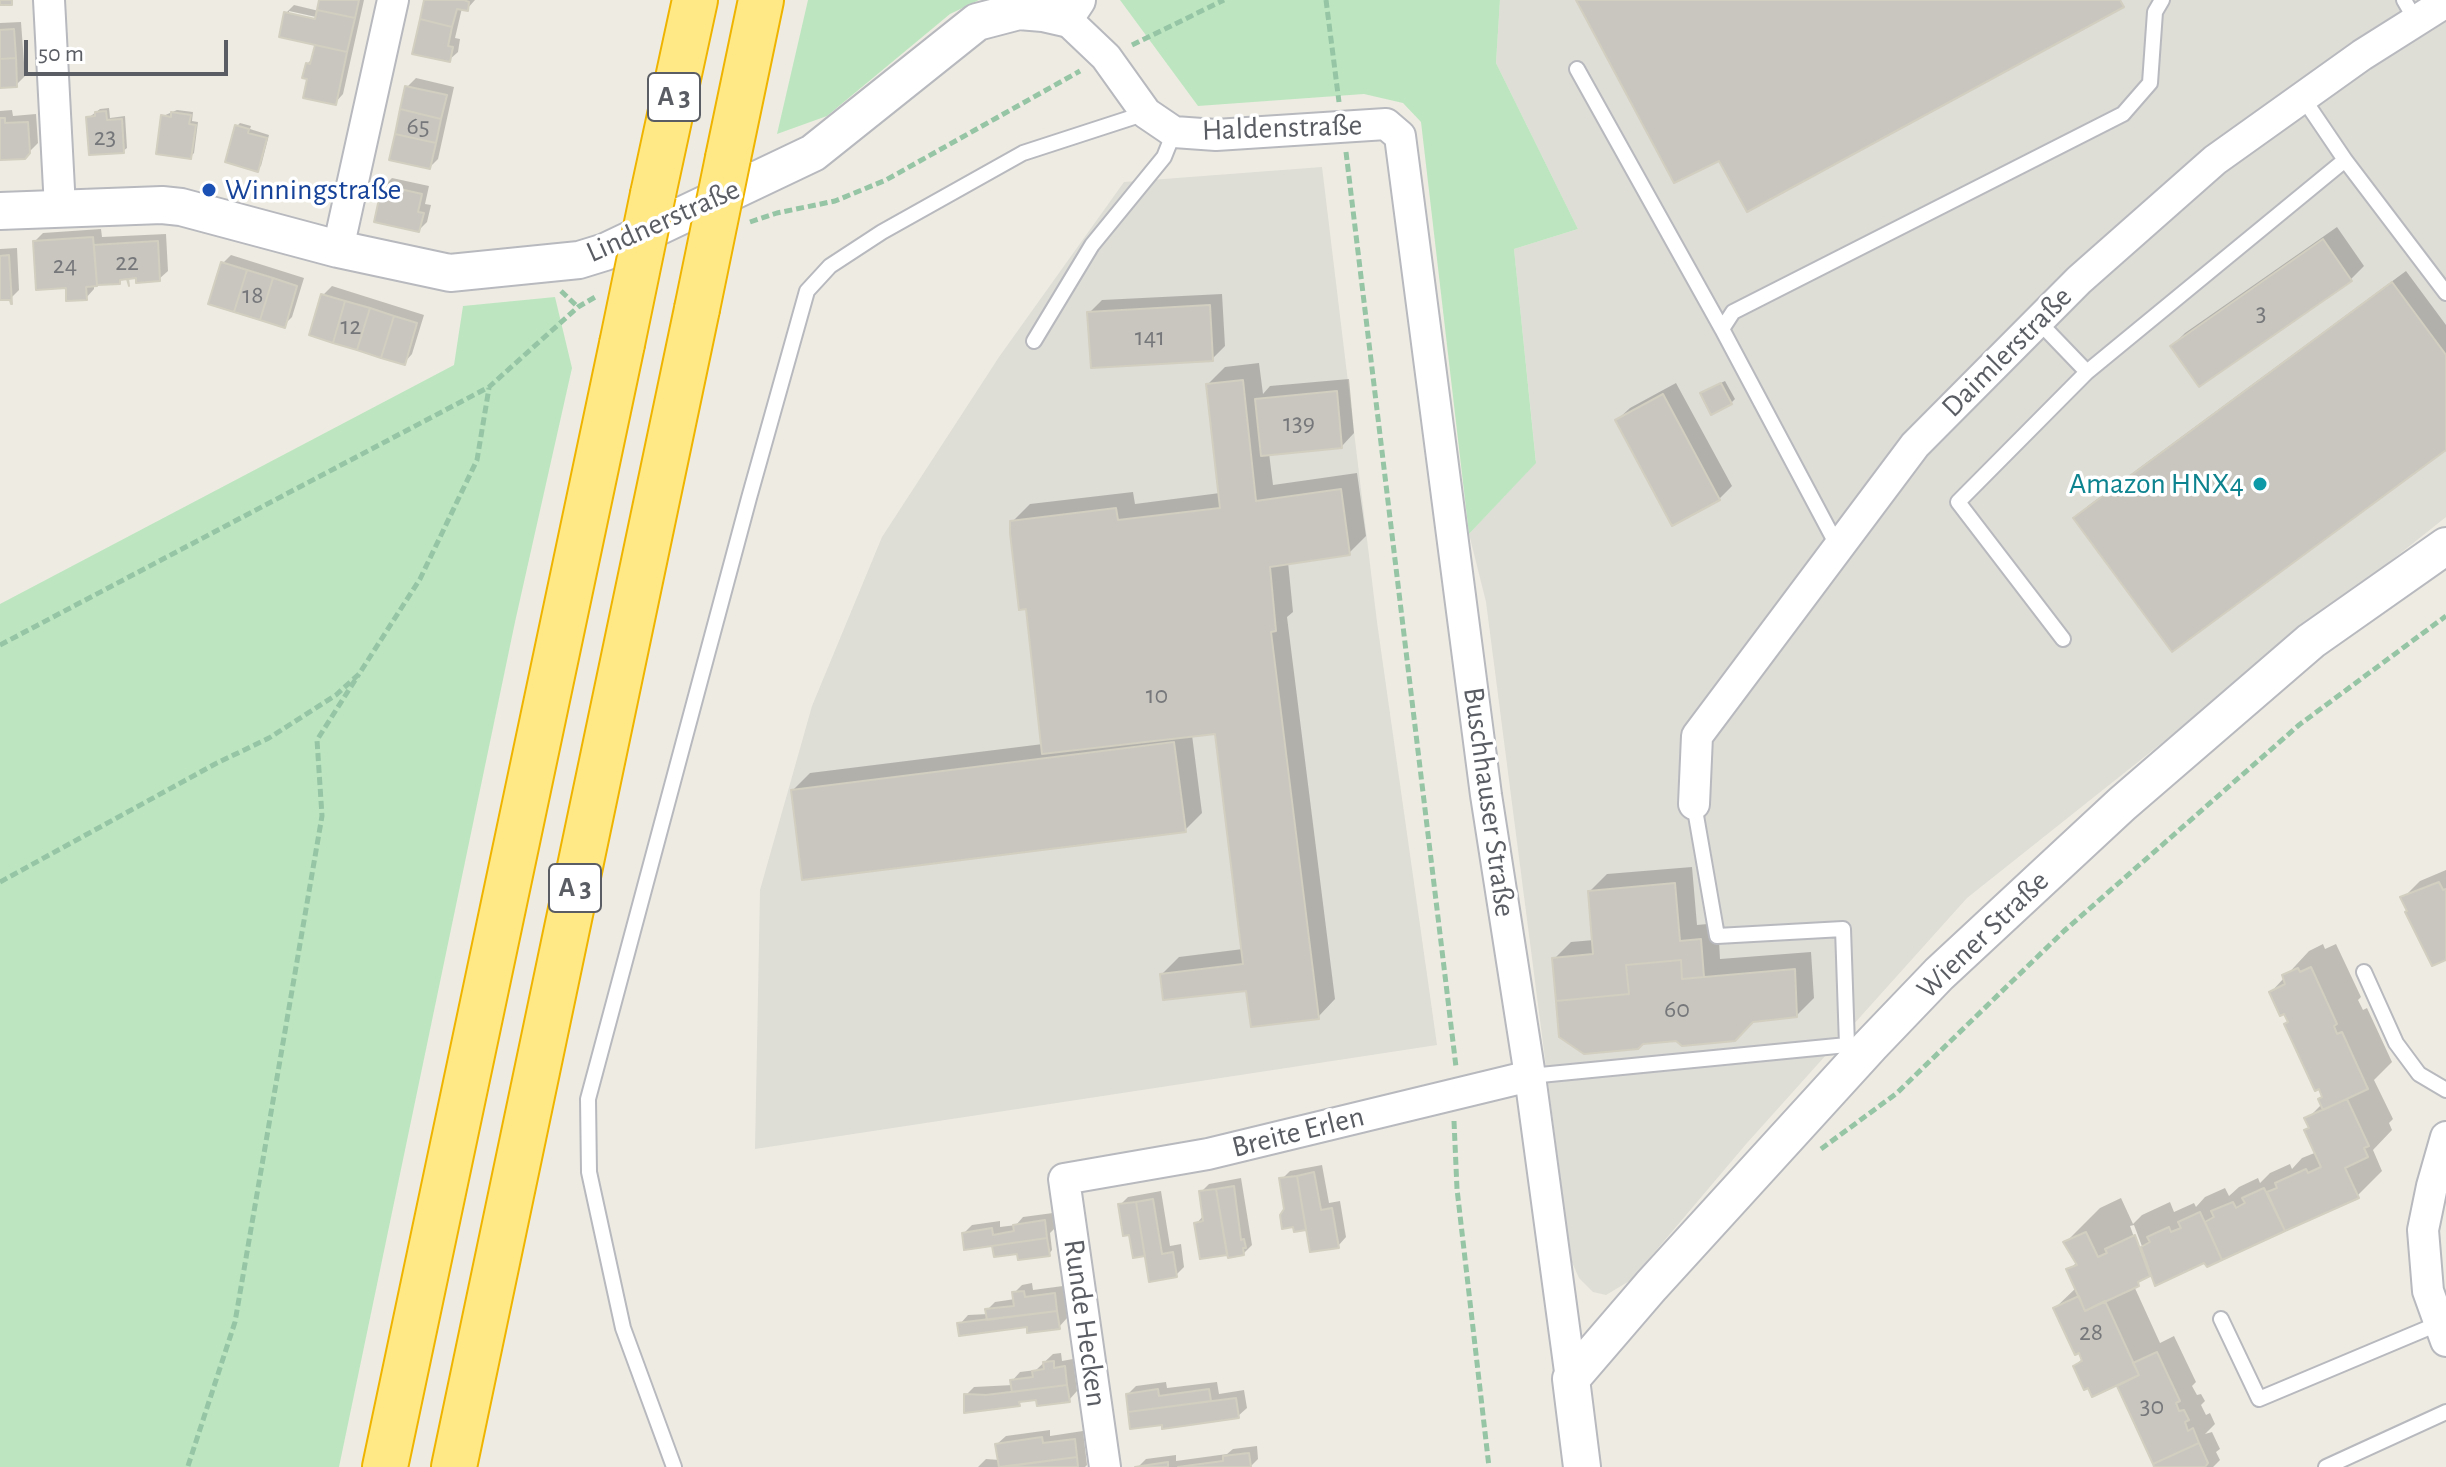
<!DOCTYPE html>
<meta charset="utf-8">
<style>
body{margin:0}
#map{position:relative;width:2446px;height:1467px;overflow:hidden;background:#eeece2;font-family:"Alegreya Sans",sans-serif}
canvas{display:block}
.scale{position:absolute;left:24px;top:40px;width:204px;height:36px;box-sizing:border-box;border:4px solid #5a5d63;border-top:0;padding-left:10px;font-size:24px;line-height:28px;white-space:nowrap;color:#5a5d63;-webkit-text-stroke:6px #fff;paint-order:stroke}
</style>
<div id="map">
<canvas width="2446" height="1467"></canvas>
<div class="scale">50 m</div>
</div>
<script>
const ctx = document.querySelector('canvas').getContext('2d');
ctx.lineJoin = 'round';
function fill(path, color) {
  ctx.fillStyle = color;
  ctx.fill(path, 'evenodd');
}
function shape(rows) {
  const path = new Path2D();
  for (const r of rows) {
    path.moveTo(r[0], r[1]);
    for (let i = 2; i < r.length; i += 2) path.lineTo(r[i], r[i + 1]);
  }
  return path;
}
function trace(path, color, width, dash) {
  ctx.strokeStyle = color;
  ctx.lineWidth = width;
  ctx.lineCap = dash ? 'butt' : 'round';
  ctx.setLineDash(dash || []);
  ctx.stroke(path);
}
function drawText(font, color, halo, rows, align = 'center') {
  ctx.font = font + ' "Alegreya Sans",sans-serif';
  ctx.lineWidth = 7;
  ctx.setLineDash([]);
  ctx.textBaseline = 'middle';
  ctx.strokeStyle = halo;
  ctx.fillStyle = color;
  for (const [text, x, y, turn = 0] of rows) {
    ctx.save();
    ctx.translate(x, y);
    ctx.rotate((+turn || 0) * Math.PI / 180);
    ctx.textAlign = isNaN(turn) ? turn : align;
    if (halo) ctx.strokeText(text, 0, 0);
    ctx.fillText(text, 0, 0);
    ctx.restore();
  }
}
const industrial = shape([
 [1500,0,2446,0,2446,517,1967,898,1747,1143,1631,1280,1606,1295,1593,1292,1579,1278,1571,1260,1486,602,1469,534,1536,462,1514,249,1578,229,1496,63],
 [1322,167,1377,622,1437,1045,755,1149,760,890,812,706,882,537,999,357,1124,182]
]);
const green = shape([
 [808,0,979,0,950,14,827,116,777,134],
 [1120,0,1500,0,1496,63,1578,229,1514,249,1536,463,1469,534,1421,122,1403,103,1364,94,1198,106],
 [555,297,572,368,515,622,339,1467,0,1467,0,604,454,365,463,306]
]);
const shadow = shape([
 [321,0,364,0,343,94,335,103,310,78,307,64,314,57,317,44,286,13,294,5,319,11],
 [289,11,325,19,324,23,289,16],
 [426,0,475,0,467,9,462,8,455,38,460,39,458,52,449,60],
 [21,22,25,76,16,85,0,86,0,23],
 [416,78,454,87,438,159,430,167,407,87],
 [109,108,110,118,125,116,127,148,123,151,88,118,100,109],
 [12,110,13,116,36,114,38,143,24,157,0,158,0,111],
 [177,110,193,112,192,121,198,122,194,153,190,157,163,116],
 [240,123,251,126,250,129,269,135,261,166,257,169,237,126],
 [392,178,429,186,425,204,431,205,427,222,419,230,384,186],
 [2337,227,2364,266,2351,279,2199,384,2172,346,2185,333],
 [101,229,102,237,166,234,168,271,159,279,138,276,123,278,119,282,94,285,94,289,86,298,67,286,35,241,43,233],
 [17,248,19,290,11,298,0,298,0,249],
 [231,255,304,278,292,317,284,325,223,263],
 [2406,271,2446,325,2446,448,2076,518,2088,506],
 [332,286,424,315,412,354,404,363,323,295],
 [1222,294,1225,346,1212,359,1089,313,1102,300],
 [1259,363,1263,394,1270,386,1349,379,1354,433,1342,446,1269,453,1273,485,1357,473,1366,536,1349,553,1288,562,1293,612,1287,617,1335,999,1318,1017,1248,988,1162,974,1179,957,1243,949,1216,732,1192,735,1202,813,1185,830,793,790,810,773,1043,744,1028,607,1012,522,1030,504,1133,492,1135,504,1220,493,1208,384,1225,367],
 [1725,381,1735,399,1731,403,1706,390],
 [1676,383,1732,486,1719,499,1617,420,1630,408],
 [1692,867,1697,925,1718,923,1720,959,1811,952,1814,998,1797,1015,1554,959,1571,942,1594,940,1590,891,1607,874],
 [2446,870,2446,957,2409,911,2403,898,2420,881],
 [2323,944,2325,949,2336,944,2361,997,2358,1000,2363,1010,2367,1008,2392,1062,2374,1080,2393,1119,2389,1123,2392,1130,2373,1150,2382,1171,2357,1196,2208,1265,2205,1260,2152,1272,2134,1286,2160,1343,2174,1336,2196,1382,2192,1386,2197,1395,2201,1394,2205,1401,2201,1405,2206,1415,2210,1413,2215,1424,2205,1434,2212,1432,2220,1449,2216,1452,2220,1460,2213,1467,2156,1467,2119,1386,2126,1380,2075,1366,2083,1358,2055,1308,2077,1287,2069,1270,2077,1262,2066,1242,2100,1208,2121,1198,2133,1224,2142,1215,2170,1202,2174,1212,2194,1203,2196,1207,2205,1197,2225,1188,2229,1196,2239,1187,2258,1178,2260,1183,2270,1173,2290,1164,2292,1169,2302,1158,2317,1152,2307,1130,2311,1126,2307,1119,2322,1104,2324,1096,2290,1021,2271,992,2309,951],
 [2134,1225,2149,1265,2144,1265,2130,1226],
 [1322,1165,1329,1203,1340,1201,1346,1237,1338,1246,1308,1228,1296,1230,1286,1210,1282,1179,1290,1171],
 [1241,1178,1252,1245,1244,1253,1202,1257,1196,1224,1204,1215,1201,1192,1209,1184],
 [1161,1191,1170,1246,1181,1244,1184,1267,1176,1275,1131,1233,1120,1205,1128,1197],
 [1053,1213,1055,1228,1050,1233,1052,1250,1049,1254,1019,1252,995,1255,994,1244,964,1233,972,1225,1000,1221,1000,1227,1016,1225,1023,1217],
 [1032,1283,1033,1290,1063,1286,1067,1318,1059,1327,960,1324,968,1315,988,1314,987,1310,995,1302,1015,1299,1014,1293,1022,1285],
 [1061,1353,1062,1361,1073,1359,1077,1391,1069,1400,1038,1397,1023,1399,1019,1404,966,1395,974,1387,1013,1385,1012,1381,1020,1372,1036,1370,1053,1354],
 [1166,1382,1167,1388,1217,1382,1219,1394,1244,1390,1247,1408,1238,1416,1132,1427,1128,1394,1136,1386],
 [1050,1430,1050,1436,1083,1431,1087,1465,1085,1467,978,1467,986,1459,1000,1460,997,1444,1006,1436],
 [1257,1446,1258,1459,1250,1467,1138,1467,1146,1459,1176,1455,1176,1461,1227,1454,1233,1449]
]);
const building = shape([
 [0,0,12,0,12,5,0,5,0,0],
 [319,0,359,0,355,18,317,10,319,0],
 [424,0,464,0,469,2,468,11,457,9,452,27,420,19,424,0],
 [1576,0,2120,0,2124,7,1747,212,1719,161,1674,183,1576,0],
 [317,10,355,18,347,52,279,37,284,12,315,19,317,10],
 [420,19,452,27,448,46,453,47,450,62,412,54,420,19],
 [14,29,16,58,0,59,0,30,14,29],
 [315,45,347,52,336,105,303,98,307,79,302,78,306,63,310,64,315,45],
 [16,58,17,87,0,88,0,59,16,58],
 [405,86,447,95,441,119,400,109,405,86],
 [400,109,441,119,436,143,395,134,400,109],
 [106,111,107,120,122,119,124,153,89,155,86,117,95,116,95,112,106,111],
 [171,112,191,115,189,124,196,125,191,159,156,154,161,115,171,117,171,112],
 [0,118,5,118,5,123,28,122,30,153,25,159,0,160,0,118],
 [235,125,249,129,248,133,267,138,258,172,225,162,235,125],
 [395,134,436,143,430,169,389,160,395,134],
 [382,185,422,194,418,212,424,213,419,232,374,222,382,185],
 [93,237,97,286,86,287,87,300,66,301,66,288,36,290,33,241,93,237],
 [2323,239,2352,281,2199,387,2170,346,2323,239],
 [158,241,160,281,136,283,136,278,128,279,129,286,127,279,120,280,120,284,97,285,94,245,158,241],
 [9,255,12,304,11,304,10,300,0,300,0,256,9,255],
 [221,262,247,270,234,312,208,304,221,262],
 [247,270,273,278,260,320,234,312,247,270],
 [273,278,297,286,285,328,260,320,273,278],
 [2392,282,2446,355,2446,450,2172,652,2073,518,2392,282],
 [321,294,345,301,333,343,309,335,321,294],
 [345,301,370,308,357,350,333,343,345,301],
 [1210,305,1213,361,1091,368,1087,312,1210,305],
 [370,308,394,316,381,358,357,350,370,308],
 [394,316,417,323,405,365,381,358,394,316],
 [1243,380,1256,501,1341,489,1350,555,1270,567,1276,631,1271,632,1319,1019,1251,1027,1246,991,1163,1000,1160,974,1243,964,1215,734,1042,754,1026,609,1019,610,1010,533,1010,521,1116,508,1118,520,1220,508,1206,384,1243,380],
 [1721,383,1732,404,1711,415,1700,393,1721,383],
 [1337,391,1342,448,1261,456,1255,399,1337,391],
 [1663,394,1720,500,1672,526,1615,420,1663,394],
 [1174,742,1186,832,802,880,791,790,1174,742],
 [2439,882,2443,890,2446,889,2446,960,2432,966,2405,912,2407,911,2400,897,2439,882],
 [1675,883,1680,941,1701,939,1704,977,1682,979,1681,960,1626,965,1629,994,1556,1001,1552,958,1593,954,1588,891,1675,883],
 [1681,960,1682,979,1795,969,1797,1017,1753,1022,1735,1041,1682,1046,1676,1041,1643,1044,1638,1049,1584,1054,1559,1037,1556,1001,1629,994,1626,965,1681,960],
 [2311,967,2337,1024,2334,1026,2337,1034,2342,1032,2368,1089,2323,1110,2318,1099,2322,1097,2319,1089,2315,1091,2284,1024,2288,1022,2284,1014,2280,1016,2269,992,2285,984,2282,975,2298,968,2300,972,2311,967],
 [2347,1099,2369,1146,2364,1148,2368,1157,2345,1168,2359,1198,2285,1231,2267,1192,2277,1188,2275,1183,2306,1169,2308,1173,2321,1167,2304,1130,2309,1128,2304,1118,2347,1099],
 [1314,1172,1321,1210,1332,1208,1339,1248,1310,1252,1297,1176,1314,1172],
 [1297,1176,1306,1230,1294,1232,1293,1227,1282,1229,1280,1215,1284,1209,1279,1178,1297,1176],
 [1234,1186,1241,1240,1244,1239,1246,1248,1243,1248,1244,1255,1228,1258,1216,1189,1234,1186],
 [2264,1188,2285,1231,2222,1260,2205,1222,2214,1217,2211,1211,2233,1202,2236,1208,2245,1203,2242,1198,2264,1188],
 [1216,1189,1227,1255,1200,1259,1194,1223,1203,1221,1199,1191,1216,1189],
 [1153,1199,1162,1254,1173,1252,1177,1277,1149,1282,1136,1202,1153,1199],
 [1136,1202,1145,1256,1133,1258,1129,1235,1123,1236,1118,1204,1136,1202],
 [2200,1212,2222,1260,2207,1267,2204,1263,2155,1286,2141,1247,2150,1242,2147,1237,2169,1227,2171,1232,2181,1228,2178,1222,2200,1212],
 [1045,1220,1047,1238,964,1250,962,1233,992,1228,993,1235,1014,1231,1013,1225,1045,1220],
 [2086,1232,2098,1257,2107,1253,2105,1249,2135,1235,2150,1276,2138,1282,2139,1286,2085,1311,2066,1269,2077,1265,2063,1242,2086,1232],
 [1047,1238,1050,1256,1018,1260,1017,1254,994,1257,992,1246,1047,1238],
 [1024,1291,1025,1297,1055,1293,1057,1311,987,1320,985,1309,1014,1306,1012,1292,1024,1291],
 [2079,1296,2085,1311,2105,1301,2139,1375,2092,1397,2088,1388,2084,1390,2073,1366,2082,1361,2079,1353,2075,1355,2053,1308,2079,1296],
 [1057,1311,1060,1329,1027,1333,1027,1327,959,1336,957,1323,1057,1311],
 [2157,1352,2180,1401,2176,1403,2179,1411,2184,1410,2189,1420,2185,1422,2188,1431,2193,1428,2199,1443,2153,1464,2117,1386,2139,1375,2133,1363,2157,1352],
 [1054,1361,1054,1368,1065,1366,1067,1385,1012,1392,1010,1380,1033,1377,1032,1371,1044,1369,1043,1362,1054,1361],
 [1067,1385,1070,1402,1037,1406,1036,1400,1019,1402,1020,1406,964,1413,964,1394,986,1395,1067,1385],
 [1158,1389,1159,1396,1209,1389,1211,1401,1128,1412,1126,1394,1158,1389],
 [1236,1398,1239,1418,1162,1429,1162,1425,1130,1429,1128,1412,1236,1398],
 [1042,1437,1043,1443,1075,1439,1077,1457,999,1467,995,1444,1042,1437],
 [2199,1443,2208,1463,2205,1467,2154,1467,2153,1464,2199,1443],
 [1249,1453,1251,1467,1178,1467,1223,1461,1223,1456,1249,1453],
 [1077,1457,1078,1467,1003,1467,1077,1457],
 [1168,1462,1168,1467,1135,1467,1168,1462]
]);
const path = shape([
 [1326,0,1339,102],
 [1132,45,1224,0],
 [1346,152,1456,1067],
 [750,222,777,213,835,201,886,180,1080,71],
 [561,291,578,307],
 [0,645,489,387,578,307,597,296],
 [0,882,215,764,269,738,336,695,359,674,420,579,477,460,489,388],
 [1454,1121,1457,1189,1489,1467],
 [1821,1149,1897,1093,2064,931,2299,725,2446,616],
 [188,1466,235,1322,322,816,317,740,359,674]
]);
const service = shape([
 [2404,0,2416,21],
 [1577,69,1722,329],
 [2345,160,2446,293],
 [2038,321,2087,372,2345,160,2303,98],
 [1034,341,1092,245,1164,157,1174,132],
 [1838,547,1722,329,1733,312,2123,114,2150,83,2155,12,2162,0],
 [2063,639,1958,502,2087,372],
 [1694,804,1717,936,1843,929,1847,1045,1865,1046],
 [2364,972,2396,1043,2419,1074,2446,1090],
 [1530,1076,1847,1045],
 [2221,1319,2259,1399,2440,1323],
 [674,1467,623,1328,589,1172,588,1099,749,498,807,291,830,266,882,232,1023,153,1146,113],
 [2326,1467,2446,1412]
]);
const minor = shape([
 [49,0,60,208],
 [1065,18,1106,57,1146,113,1174,132,1216,135,1386,124,1400,136,1486,795,1530,1076,1571,1379],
 [338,249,393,0],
 [1694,804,1697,736,1915,445,2079,280,2215,160,2362,55,2446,2],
 [2446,1137,2432,1186,2423,1230,2428,1291,2446,1341],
 [1105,1467,1064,1179,1208,1154,1530,1076]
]);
const tertiary = shape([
 [0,211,162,205,181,207,338,249,450,273,579,260,605,252,813,153,977,22,1019,11,1043,13,1065,18,1077,0],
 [1582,1467,1571,1379,1651,1286,1870,1046,1939,974,2122,804,2311,641,2446,546]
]);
const motorway = shape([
 [728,158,761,0],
 [653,194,695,0],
 [385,1467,622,344],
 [454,1467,697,309]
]);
const motorwayBridge = shape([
 [697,309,728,158],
 [622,344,653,194]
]);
const markers = [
 [209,190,8,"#1a4fb4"],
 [2260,484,8,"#0f9aa8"]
];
const numberNames = [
 ["65",418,126],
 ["23",105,137],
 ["22",127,262],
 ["24",65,265],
 ["18",253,295],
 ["3",2261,313],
 ["12",351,326],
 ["141",1150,337],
 ["139",1299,423],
 ["10",1157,695],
 ["60",1677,1009],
 ["28",2091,1332],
 ["30",2152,1406]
];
const shields = [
 [674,97,52],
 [575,888,52]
];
const shieldNames = [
 ["A 3",674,97],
 ["A 3",575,888]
];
const streetNames = [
 ["Haldenstraße",1282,128,-2],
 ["Lindnerstraße",663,221,-24],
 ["Daimlerstraße",2007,352,-45],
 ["Buschhauser Straße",1489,802,82],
 ["Wiener Straße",1983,935,-44],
 ["Breite Erlen",1298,1132,-14],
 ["Runde Hecken",1085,1323,82]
];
const transitNames = [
 ["Winningstraße",225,190]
];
const cultureNames = [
 ["Amazon HNX4",2244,484]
];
fill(industrial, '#deddd6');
fill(green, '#bde6c0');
fill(shadow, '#0003');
fill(building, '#c8c6bf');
trace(building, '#d2cec0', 2);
trace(service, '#b7b9bf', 18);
trace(minor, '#b7b9bf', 34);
trace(tertiary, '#b7b9bf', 40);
trace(motorway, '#efb400', 48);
trace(path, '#95c5a5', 5, [8, 4]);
trace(service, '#fff', 14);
trace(minor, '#fff', 30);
trace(tertiary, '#fff', 36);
trace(motorway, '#ffe987', 44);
trace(motorwayBridge, '#efb400', 48, []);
trace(motorwayBridge, '#ffe987', 44);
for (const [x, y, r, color] of markers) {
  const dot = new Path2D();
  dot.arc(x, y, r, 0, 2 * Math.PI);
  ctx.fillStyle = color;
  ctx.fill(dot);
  trace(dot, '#fff', 3);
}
drawText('26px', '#76777a', null, numberNames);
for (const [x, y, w] of shields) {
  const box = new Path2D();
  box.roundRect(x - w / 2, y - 24, w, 48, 6);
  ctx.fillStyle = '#fff';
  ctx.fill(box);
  trace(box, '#5a5d63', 2);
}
drawText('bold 28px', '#5a5d63', null, shieldNames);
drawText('30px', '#5a5d63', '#fff', streetNames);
drawText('30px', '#164399', '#fff', transitNames, 'left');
drawText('30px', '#0d838f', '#fff', cultureNames, 'right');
</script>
